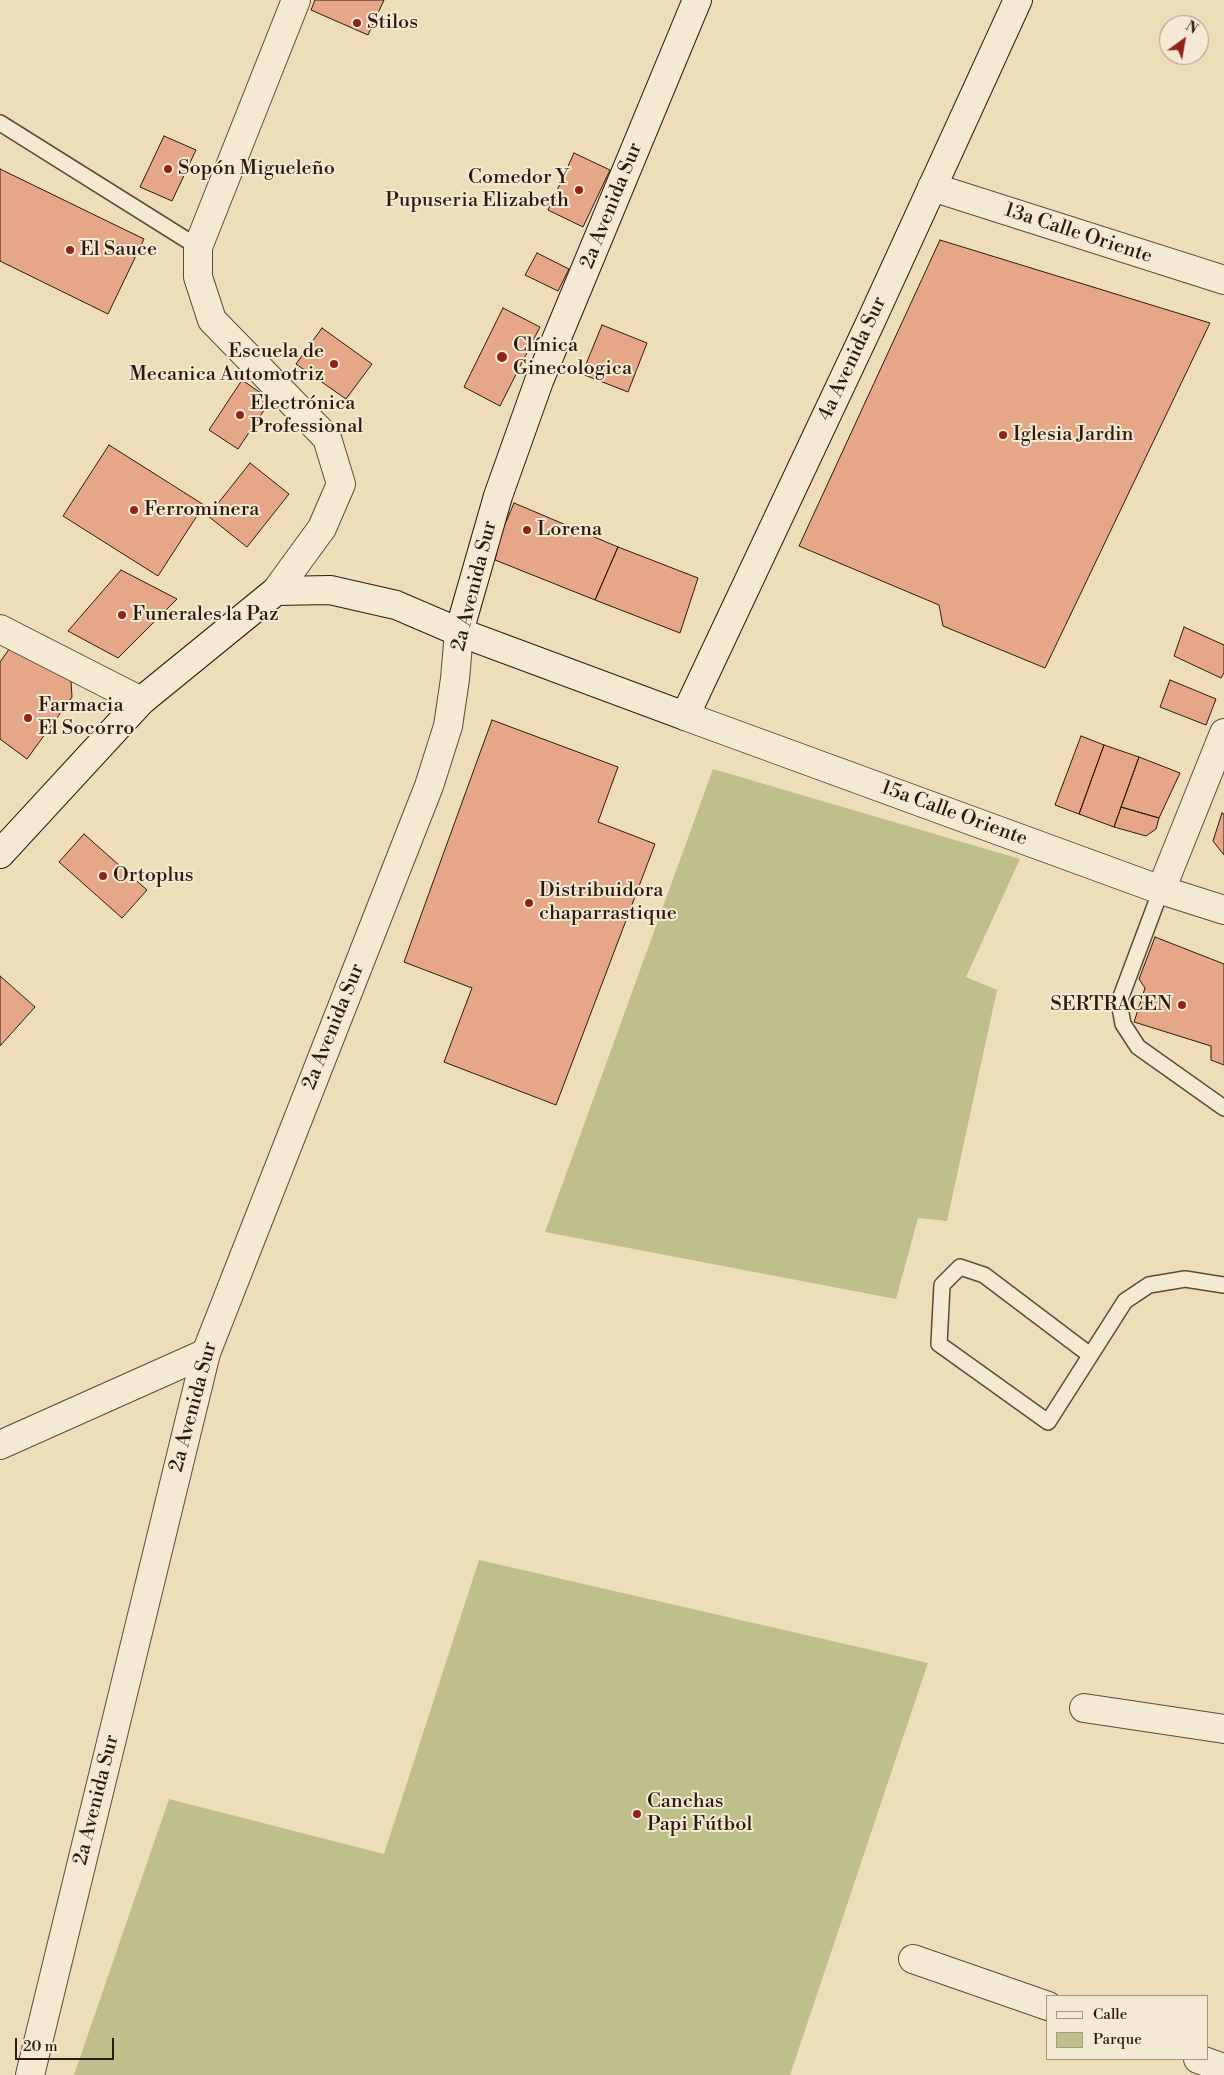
<!DOCTYPE html>
<meta charset="utf-8">
<style>
body{margin:0}
#map{position:relative;width:1224px;height:2075px;overflow:hidden;background:#eeddb9;font-family:"Libre Bodoni",serif}
canvas{display:block}
.legend{position:absolute;left:1046px;top:1995px;width:162px;height:65px;box-sizing:border-box;background:#f4e9d2;border:1px solid #a49684;margin:0;padding:6px 9px;list-style:none;font-size:15px;color:#2d1a0f}
.legend li{display:flex;align-items:center;gap:10px;height:25px}
.legend b{width:25px;border:1px solid #a49684}
.north{position:absolute;left:1159px;top:15px;width:50px;height:50px;box-sizing:border-box;background:#f4e9d2;border:1px solid #a49684;border-radius:50%;rotate:32deg;font-size:14px;font-weight:700;line-height:20px;text-align:center;color:#2d1a0f}
.north::after{content:'';display:block;margin:auto;width:18px;height:22px;background:#8f2418;clip-path:polygon(50% 0,100% 100%,50% 72%,0 100%)}
.scale{position:absolute;left:15px;top:2038px;width:99px;height:22px;box-sizing:border-box;border:2px solid #2d1a0f;border-top:0;padding-left:6px;font-size:15px;line-height:18px;white-space:nowrap;color:#2d1a0f;-webkit-text-stroke:4px #f4e9d2;paint-order:stroke}
</style>
<div id="map">
<canvas width="1224" height="2075"></canvas>
<ul class="legend">
<li><b style="height:6px;background:#f4e9d2"></b>Calle</li>
<li><b style="height:14px;background:#bebf8b"></b>Parque</li>
</ul>
<div class="north">N</div>
<div class="scale">20 m</div>
</div>
<script>
const ctx = document.querySelector('canvas').getContext('2d');
ctx.lineJoin = 'round';
function fill(path, color) {
  ctx.fillStyle = color;
  ctx.fill(path, 'evenodd');
}
function shape(rows) {
  const path = new Path2D();
  for (const r of rows) {
    path.moveTo(r[0], r[1]);
    for (let i = 2; i < r.length; i += 2) path.lineTo(r[i], r[i + 1]);
  }
  return path;
}
function trace(path, color, width, dash) {
  ctx.strokeStyle = color;
  ctx.lineWidth = width;
  ctx.lineCap = dash ? 'butt' : 'round';
  ctx.setLineDash(dash || []);
  ctx.stroke(path);
}
function drawText(font, color, halo, rows, align = 'center') {
  ctx.font = font + ' "Libre Bodoni",serif';
  ctx.lineWidth = 4;
  ctx.setLineDash([]);
  ctx.textBaseline = 'middle';
  ctx.strokeStyle = halo;
  ctx.fillStyle = color;
  for (const [text, x, y, turn = 0] of rows) {
    ctx.save();
    ctx.translate(x, y);
    ctx.rotate((+turn || 0) * Math.PI / 180);
    ctx.textAlign = isNaN(turn) ? turn : align;
    if (halo) ctx.strokeText(text, 0, 0);
    ctx.fillText(text, 0, 0);
    ctx.restore();
  }
}
const green = shape([
 [713,769,1020,859,966,977,997,990,947,1221,918,1218,896,1299,545,1232],
 [479,1560,928,1663,790,2075,74,2075,169,1799,384,1854]
]);
const building = shape([
 [315,0,384,0,368,35,311,10,315,0],
 [164,136,196,150,172,201,140,187,164,136],
 [574,153,610,170,583,227,548,210,574,153],
 [0,169,144,239,108,314,0,261,0,169],
 [940,240,1210,323,1045,668,943,626,939,605,799,546,940,240],
 [537,253,569,269,558,291,525,275,537,253],
 [503,308,540,327,500,406,464,387,503,308],
 [602,325,647,343,628,392,582,374,602,325],
 [322,328,372,364,346,399,296,364,322,328],
 [242,380,271,400,238,449,209,430,242,380],
 [109,445,204,505,158,576,63,516,109,445],
 [250,463,289,494,247,547,208,516,250,463],
 [514,503,618,547,595,600,495,560,500,536,514,503],
 [618,547,698,578,680,633,595,600,618,547],
 [121,570,177,599,118,658,68,631,121,570],
 [1184,627,1224,645,1224,673,1221,678,1174,656,1184,627],
 [10,648,71,681,72,697,27,759,0,739,0,662,10,648],
 [1170,680,1216,699,1206,725,1160,707,1170,680],
 [492,720,618,767,598,822,655,844,556,1105,444,1062,472,988,404,962,492,720],
 [1081,736,1104,745,1079,814,1055,805,1081,736],
 [1104,745,1139,757,1114,827,1079,814,1104,745],
 [1139,757,1180,773,1159,818,1121,807,1139,757],
 [1121,807,1159,818,1156,829,1146,836,1114,827,1121,807],
 [1222,813,1224,814,1224,855,1213,841,1222,813],
 [84,834,147,890,122,918,59,862,84,834],
 [1155,937,1224,964,1224,1065,1211,1060,1211,1046,1134,1022,1145,988,1139,979,1155,937],
 [0,976,35,1007,0,1046,0,976]
]);
const service = shape([
 [0,123,198,247],
 [1161,890,1119,1002,1123,1024,1138,1047,1224,1108],
 [1090,1355,984,1275,960,1267,942,1285,939,1344,1048,1422,1125,1301,1149,1285,1185,1279,1224,1285]
]);
const minor = shape([
 [932,187,1224,280],
 [276,591,322,528,341,484,327,438,212,320,198,277,198,247,296,0],
 [0,629,141,701],
 [1161,890,1224,733],
 [0,1445,206,1353],
 [1084,1708,1224,1729],
 [913,1959,1048,2006],
 [1198,2059,1224,2068]
]);
const tertiary = shape([
 [685,716,1161,890,1224,910],
 [30,2075,206,1353,429,786,448,726,455,679,459,632]
]);
const secondary = shape([
 [459,632,498,496,539,381,697,0],
 [0,854,141,701,276,591,330,590,396,605,459,632,685,716,871,321,1018,0]
]);
const markers = [
 [357,23,5,"#8f2418"],
 [168,169,5,"#8f2418"],
 [579,190,5,"#8f2418"],
 [70,250,5,"#8f2418"],
 [502,357,6,"#8f2418"],
 [334,364,5,"#8f2418"],
 [240,415,5,"#8f2418"],
 [1003,435,5,"#8f2418"],
 [134,510,5,"#8f2418"],
 [527,530,5,"#8f2418"],
 [122,615,5,"#8f2418"],
 [28,718,5,"#8f2418"],
 [103,876,5,"#8f2418"],
 [529,903,5,"#8f2418"],
 [1182,1005,5,"#8f2418"],
 [637,1814,5,"#8f2418"]
];
const poiNames = [
 ["Stilos",367,23],
 ["Sopón Migueleño",178,169],
 ["Comedor Y",569,178,"right"],
 ["Pupuseria Elizabeth",569,201,"right"],
 ["El Sauce",80,250],
 ["Clínica",513,346],
 ["Ginecologica",513,369],
 ["Escuela de",324,352,"right"],
 ["Mecanica Automotriz",324,375,"right"],
 ["Electrónica",250,404],
 ["Professional",250,427],
 ["Iglesia Jardin",1013,435],
 ["Ferrominera",144,510],
 ["Lorena",537,530],
 ["Funerales la Paz",132,615],
 ["Farmacia",38,706],
 ["El Socorro",38,729],
 ["Ortoplus",113,876],
 ["Distribuidora",539,891],
 ["chaparrastique",539,914],
 ["SERTRACEN",1172,1005,"right"],
 ["Canchas",647,1802],
 ["Papi Fútbol",647,1825]
];
const streetNames = [
 ["2a Avenida Sur",612,206,-68],
 ["13a Calle Oriente",1078,234,18],
 ["4a Avenida Sur",853,359,-65],
 ["2a Avenida Sur",475,586,-76],
 ["15a Calle Oriente",954,814,20],
 ["2a Avenida Sur",334,1027,-68],
 ["2a Avenida Sur",194,1407,-75],
 ["2a Avenida Sur",97,1800,-76]
];
fill(green, '#bebf8b');
fill(building, '#e6a789');
trace(building, '#2d1a0f', 1);
trace(service, '#5d4b3a', 18);
trace(minor, '#5d4b3a', 30);
trace(tertiary, '#5d4b3a', 30);
trace(secondary, '#2d1a0f', 30);
trace(service, '#f4e9d2', 15);
trace(minor, '#f4e9d2', 28);
trace(tertiary, '#f4e9d2', 28);
trace(secondary, '#f4e9d2', 28);
for (const [x, y, r, color] of markers) {
  const dot = new Path2D();
  dot.arc(x, y, r, 0, 2 * Math.PI);
  ctx.fillStyle = color;
  ctx.fill(dot);
  trace(dot, '#f4e9d2', 2);
}
drawText('20px', '#2d1a0f', '#f4e9d2', poiNames, 'left');
drawText('20px', '#2d1a0f', '#f4e9d2', streetNames);
</script>
